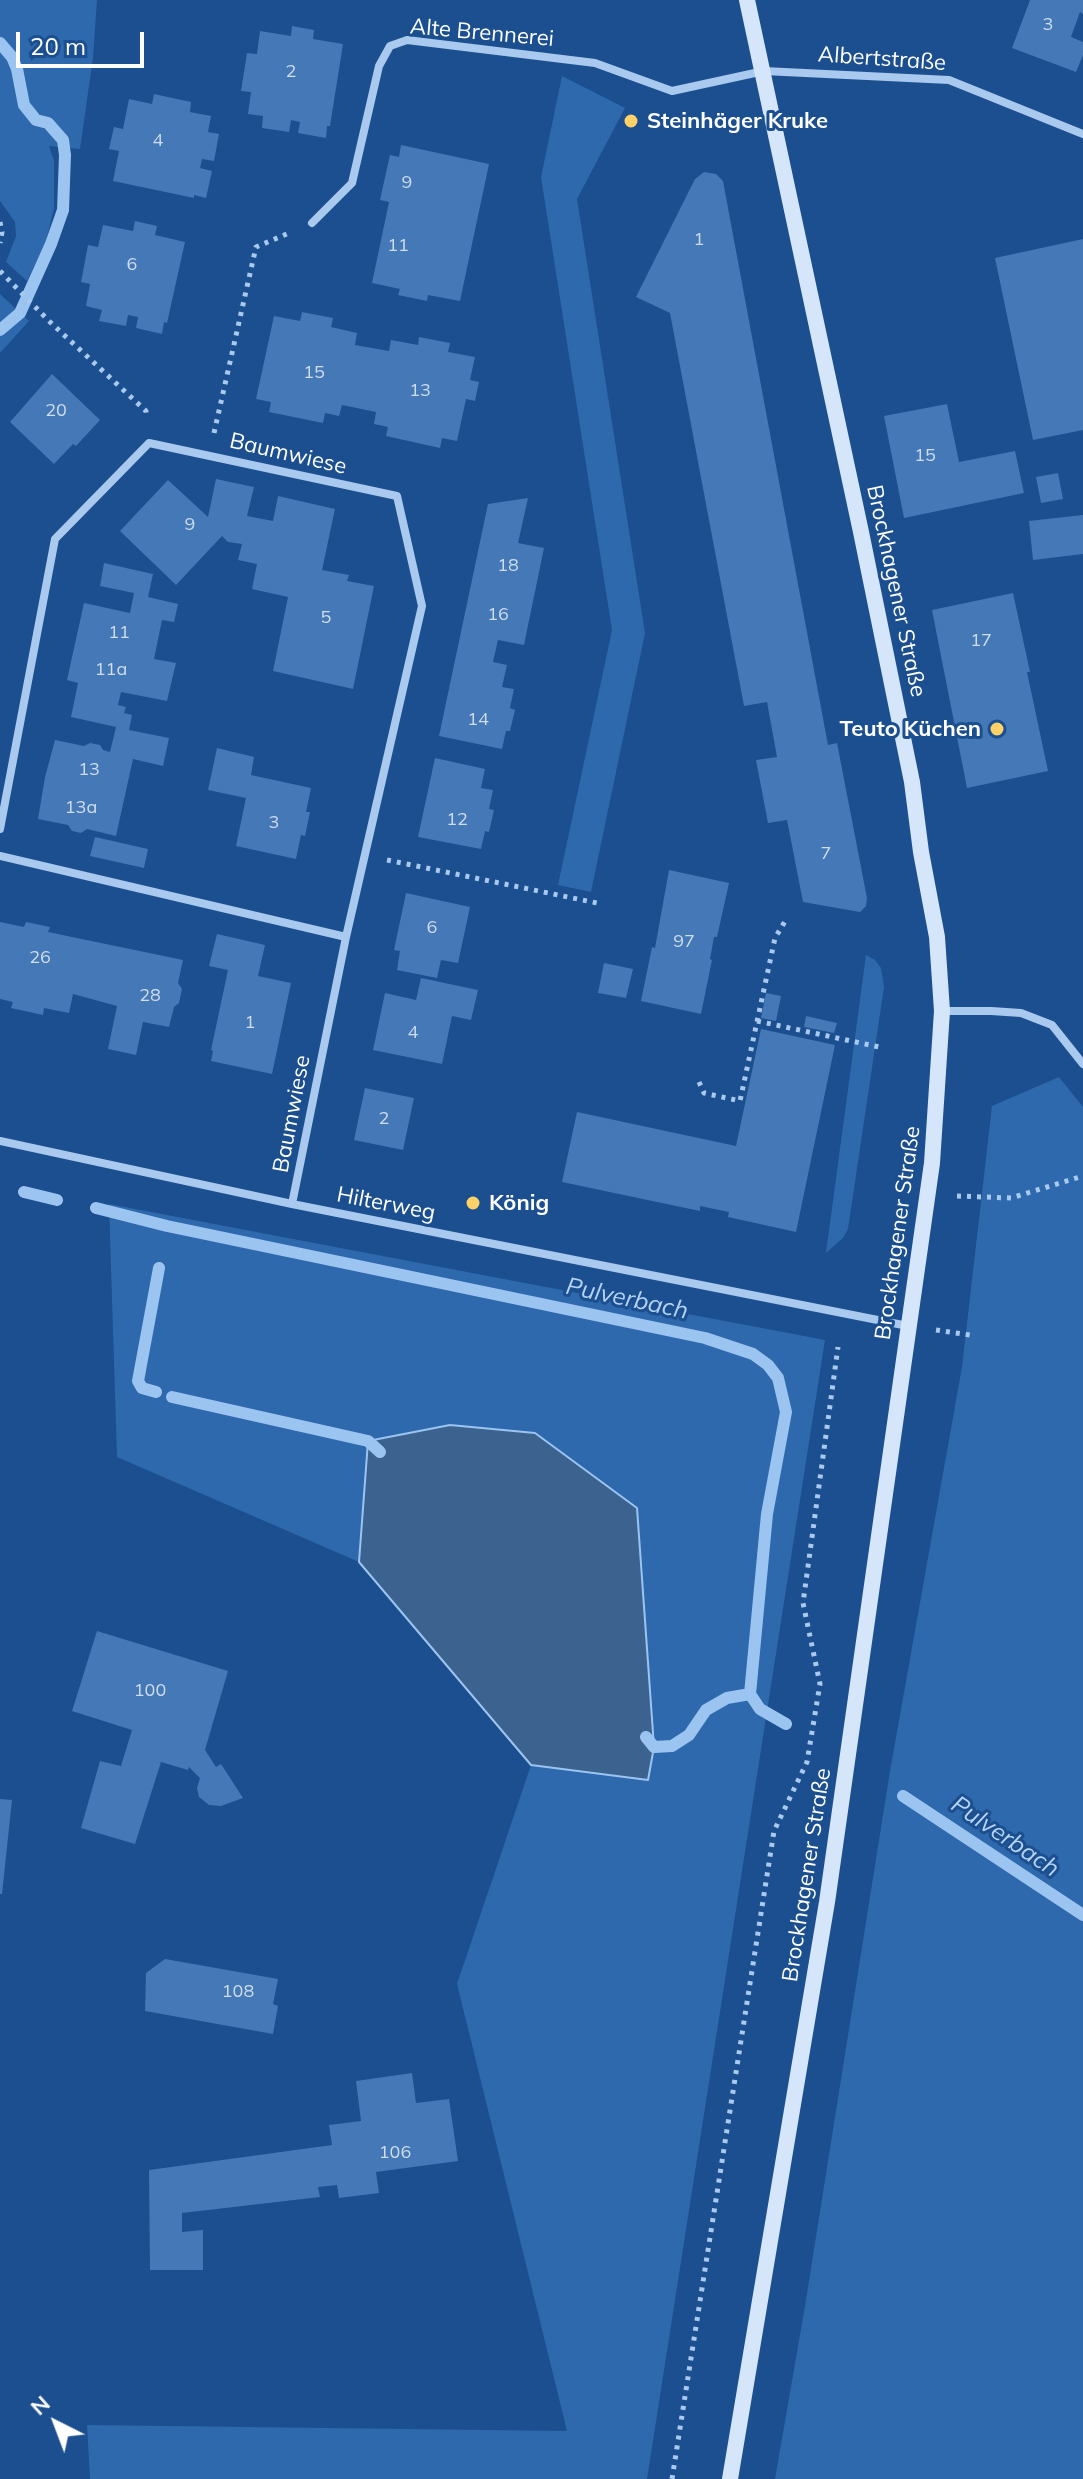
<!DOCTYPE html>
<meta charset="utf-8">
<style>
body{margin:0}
#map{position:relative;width:1083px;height:2479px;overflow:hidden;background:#1b4f8f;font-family:Mulish,sans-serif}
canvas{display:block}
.north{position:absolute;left:16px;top:2383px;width:80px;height:80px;-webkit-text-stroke:6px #1b4f8f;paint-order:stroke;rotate:318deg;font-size:22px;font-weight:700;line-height:32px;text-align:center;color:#fff}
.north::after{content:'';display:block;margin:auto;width:28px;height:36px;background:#fff;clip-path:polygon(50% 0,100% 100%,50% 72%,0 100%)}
.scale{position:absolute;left:16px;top:32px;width:128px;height:36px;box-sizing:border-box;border:4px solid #fff;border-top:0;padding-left:10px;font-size:24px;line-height:28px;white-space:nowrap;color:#fff;-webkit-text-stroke:6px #1b4f8f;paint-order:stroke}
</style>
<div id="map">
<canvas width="1083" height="2479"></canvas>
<div class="north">N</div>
<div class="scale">20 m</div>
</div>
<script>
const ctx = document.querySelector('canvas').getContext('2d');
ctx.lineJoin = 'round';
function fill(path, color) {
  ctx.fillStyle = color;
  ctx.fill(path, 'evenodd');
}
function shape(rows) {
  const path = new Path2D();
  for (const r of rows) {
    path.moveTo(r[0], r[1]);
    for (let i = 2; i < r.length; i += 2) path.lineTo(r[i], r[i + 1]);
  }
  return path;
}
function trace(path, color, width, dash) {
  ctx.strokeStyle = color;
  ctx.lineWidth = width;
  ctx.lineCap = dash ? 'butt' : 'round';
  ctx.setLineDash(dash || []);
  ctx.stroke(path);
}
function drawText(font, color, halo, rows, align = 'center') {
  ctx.font = font + ' Mulish,sans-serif';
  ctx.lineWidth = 6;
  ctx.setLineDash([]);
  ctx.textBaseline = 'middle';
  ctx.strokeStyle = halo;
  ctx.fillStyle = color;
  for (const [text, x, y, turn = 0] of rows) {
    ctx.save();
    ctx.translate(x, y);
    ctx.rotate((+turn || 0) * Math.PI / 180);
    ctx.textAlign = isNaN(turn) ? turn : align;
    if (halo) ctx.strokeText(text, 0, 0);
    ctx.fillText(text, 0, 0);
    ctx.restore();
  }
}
const green = shape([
 [0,0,97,0,93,58,80,149,49,146,54,161,54,208,46,242,27,281,6,262,16,236,15,222,0,201],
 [562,76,625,108,577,199,645,633,591,892,558,885,612,630,541,177],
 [0,294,29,321,0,353],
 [866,955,875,960,881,968,884,987,848,1229,843,1238,826,1253],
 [1059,1077,1083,1107,1083,2479,775,2479,805,2306,890,1771,962,1367,992,1106],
 [109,1204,825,1340,647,2479,90,2479,87,2425,567,2431,457,1984,531,1765,647,1780,369,1441,359,1562,117,1457]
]);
const water = shape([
 [450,1425,535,1433,637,1508,654,1747,648,1780,531,1765,359,1562,368,1441,450,1425]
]);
const stream = shape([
 [0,43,12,57,17,69,24,105,36,120,48,123,55,131,63,140,65,155,63,210,51,244,20,313,0,330],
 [24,1192,57,1200],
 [96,1208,167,1226,705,1338,753,1354,768,1365,778,1378,786,1412,767,1514,750,1694,760,1709,786,1724],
 [156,1392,142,1388,138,1381,159,1268],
 [172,1397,368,1441,380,1452],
 [646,1737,654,1747,672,1746,689,1735,706,1710,727,1698,750,1694],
 [903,1796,1083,1915]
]);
const building = shape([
 [1030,0,1083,0,1083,14,1080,12,1071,37,1083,42,1083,55,1076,72,1012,48],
 [292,26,314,30,313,39,343,44,330,126,327,126,326,138,298,133,300,122,291,120,289,132,262,128,263,116,248,114,251,92,241,91,247,53,257,54,260,31,291,36],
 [154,94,191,102,190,112,211,116,208,132,219,134,214,161,202,159,200,168,212,171,206,198,194,195,194,198,113,181,119,151,109,149,114,127,123,129,129,99,152,104],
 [401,145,489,164,460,301,428,295,427,301,398,295,400,289,372,283,389,202,380,200,390,155,399,157],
 [704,172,716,174,723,181,828,745,837,743,867,898,866,906,860,912,803,902,787,820,768,823,756,760,777,757,767,702,744,706,670,313,636,297,695,179],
 [135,221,157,226,155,235,185,242,167,323,164,322,162,334,136,328,138,317,128,315,126,326,99,321,102,310,86,306,90,284,81,282,88,245,98,247,103,225,133,231],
 [1083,239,1083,430,1033,440,995,258],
 [302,312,333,318,331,327,357,333,355,345,389,351,391,340,418,345,419,337,450,343,448,352,475,357,470,380,479,382,475,401,466,399,457,441,442,438,440,448,386,436,388,427,374,424,376,412,342,405,339,416,325,413,323,423,269,412,271,402,256,399,274,316,300,321],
 [52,374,100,420,76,446,73,444,54,464,10,422],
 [947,404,959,462,1015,451,1024,493,904,518,884,416],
 [1058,473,1063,499,1041,503,1036,477],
 [216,479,254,487,247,516,273,521,278,496,335,509,322,570,349,575,347,581,374,586,353,689,273,671,288,597,252,589,257,564,238,560,242,544,228,542,222,536,176,585,120,531,168,480,208,517],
 [528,498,518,543,544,548,524,645,498,640,493,662,507,665,502,687,514,689,510,708,515,710,510,731,506,731,502,749,439,736,488,504],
 [1083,515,1083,554,1033,560,1029,521],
 [104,563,153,574,148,597,178,604,174,622,162,620,154,659,176,663,167,701,121,692,118,705,126,707,124,713,132,715,129,730,169,738,163,766,133,759,116,836,87,829,81,833,72,831,68,825,38,819,45,777,55,740,84,746,90,743,100,745,103,750,110,752,116,727,71,717,78,683,67,680,84,603,130,613,134,593,100,586],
 [1013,593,1030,672,1027,672,1048,771,967,788,932,610],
 [217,748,254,757,251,775,311,788,306,812,310,812,305,836,301,835,296,859,236,846,246,798,208,790],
 [435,758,485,769,481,788,493,790,489,809,494,810,489,832,485,831,481,849,418,837],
 [95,837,148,849,144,868,90,856],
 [669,870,729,883,717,937,714,937,710,959,712,960,701,1014,641,1001,652,947,655,948],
 [406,893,470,907,458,963,441,960,437,978,397,970,400,951,394,950],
 [0,922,24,927,26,922,50,927,48,932,183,960,178,983,182,989,179,1003,174,1007,169,1027,143,1022,136,1055,108,1049,117,1006,73,994,69,1013,44,1008,43,1015,11,1008,13,1002,0,999],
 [217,934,265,945,258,976,291,983,272,1074,211,1061,213,1051,211,1050,228,970,209,966],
 [604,963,633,969,626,998,598,993],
 [421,978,478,990,471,1020,452,1016,442,1064,373,1050,385,993,416,1000],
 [766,993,781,996,776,1021,761,1018],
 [806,1016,837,1023,834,1033,804,1027],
 [761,1029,835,1045,796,1232,728,1217,729,1212,700,1206,700,1211,562,1182,577,1112,736,1146],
 [365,1088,414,1098,403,1150,354,1140],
 [97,1631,228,1671,205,1750,216,1767,221,1764,243,1798,221,1806,209,1805,199,1797,197,1788,200,1778,189,1767,188,1770,161,1762,135,1844,81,1828,100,1761,121,1766,132,1730,72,1711],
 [0,1799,12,1800,2,1894,0,1894],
 [165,1959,278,1979,273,2004,278,2006,273,2034,145,2011,146,1973],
 [412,2073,416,2103,449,2099,458,2161,376,2172,379,2193,339,2198,337,2185,318,2187,320,2197,182,2213,182,2232,203,2230,203,2270,150,2270,149,2170,332,2145,329,2125,361,2121,356,2081]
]);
const path = shape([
 [0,222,2,232,0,243],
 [0,271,49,321,146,411,147,418],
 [214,433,256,247,289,233],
 [387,860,602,904],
 [757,1021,884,1048],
 [699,1082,704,1093,740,1101,775,938,787,918],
 [957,1196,1011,1198,1083,1176],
 [936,1330,970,1335],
 [672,2479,774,1831,807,1762,820,1684,803,1603,838,1347]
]);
const street = shape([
 [312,223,352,183,379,66,390,46,407,40,595,63,672,91,764,71,949,80,1083,134],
 [0,829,55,539,149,443,397,496,422,606,346,937,292,1204],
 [0,856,346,937],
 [942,1011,991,1011,1021,1013,1052,1025,1083,1064],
 [0,1141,292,1204,908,1326]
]);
const secondary = shape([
 [730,2479,827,1902,932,1163,942,1011,937,937,921,852,912,782,861,532,747,0]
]);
const markers = [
 [631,121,8,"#ffd166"],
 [997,729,8,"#ffd166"],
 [473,1203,8,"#ffd166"]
];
const numberNames = [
 ["3",1048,25],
 ["2",291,72],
 ["4",158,141],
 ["9",407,183],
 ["1",699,240],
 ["11",398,246],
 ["6",132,265],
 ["15",314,373],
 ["13",420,391],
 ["20",56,411],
 ["15",925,456],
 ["9",190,525],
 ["18",508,566],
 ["16",498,615],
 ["5",326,618],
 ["11",119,633],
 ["17",981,641],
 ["11a",111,670],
 ["14",478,720],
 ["13",89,770],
 ["13a",81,808],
 ["12",457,820],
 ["3",274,823],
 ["7",826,854],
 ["6",432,928],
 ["97",684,942],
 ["26",40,958],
 ["28",150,996],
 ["1",250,1023],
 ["4",413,1033],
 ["2",384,1119],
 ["100",150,1691],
 ["108",238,1992],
 ["106",395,2153]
];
const streetNames = [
 ["Alte Brennerei",482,33,5],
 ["Albertstraße",882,59,4],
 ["Baumwiese",288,454,13],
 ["Brockhagener Straße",896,591,78],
 ["Baumwiese",292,1114,-79],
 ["Hilterweg",386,1204,11],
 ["Brockhagener Straße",898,1233,-82],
 ["Brockhagener Straße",807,1875,-81]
];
const poiNames = [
 ["Steinhäger Kruke",647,121],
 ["Teuto Küchen",981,729,"right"],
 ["König",489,1203]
];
const waterNames = [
 ["Pulverbach",627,1299,12],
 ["Pulverbach",1005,1837,34]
];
fill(green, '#2e69ad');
fill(water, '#3c6290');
trace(water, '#9cc4f0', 2);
trace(stream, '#9cc4f0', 12);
fill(building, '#4478b7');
trace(path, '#a9c9ee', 5, [4, 6]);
trace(street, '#a9c9ee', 8);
trace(secondary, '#d6e6fa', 16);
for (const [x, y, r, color] of markers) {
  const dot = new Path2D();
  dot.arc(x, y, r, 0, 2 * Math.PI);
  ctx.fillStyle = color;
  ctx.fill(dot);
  trace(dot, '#1b4f8f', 3);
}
drawText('18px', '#d0dded', null, numberNames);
drawText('22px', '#fff', '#1b4f8f', streetNames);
drawText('bold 22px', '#fff', '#1b4f8f', poiNames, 'left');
drawText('italic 24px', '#b5d3f5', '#1b4f8f', waterNames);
</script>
